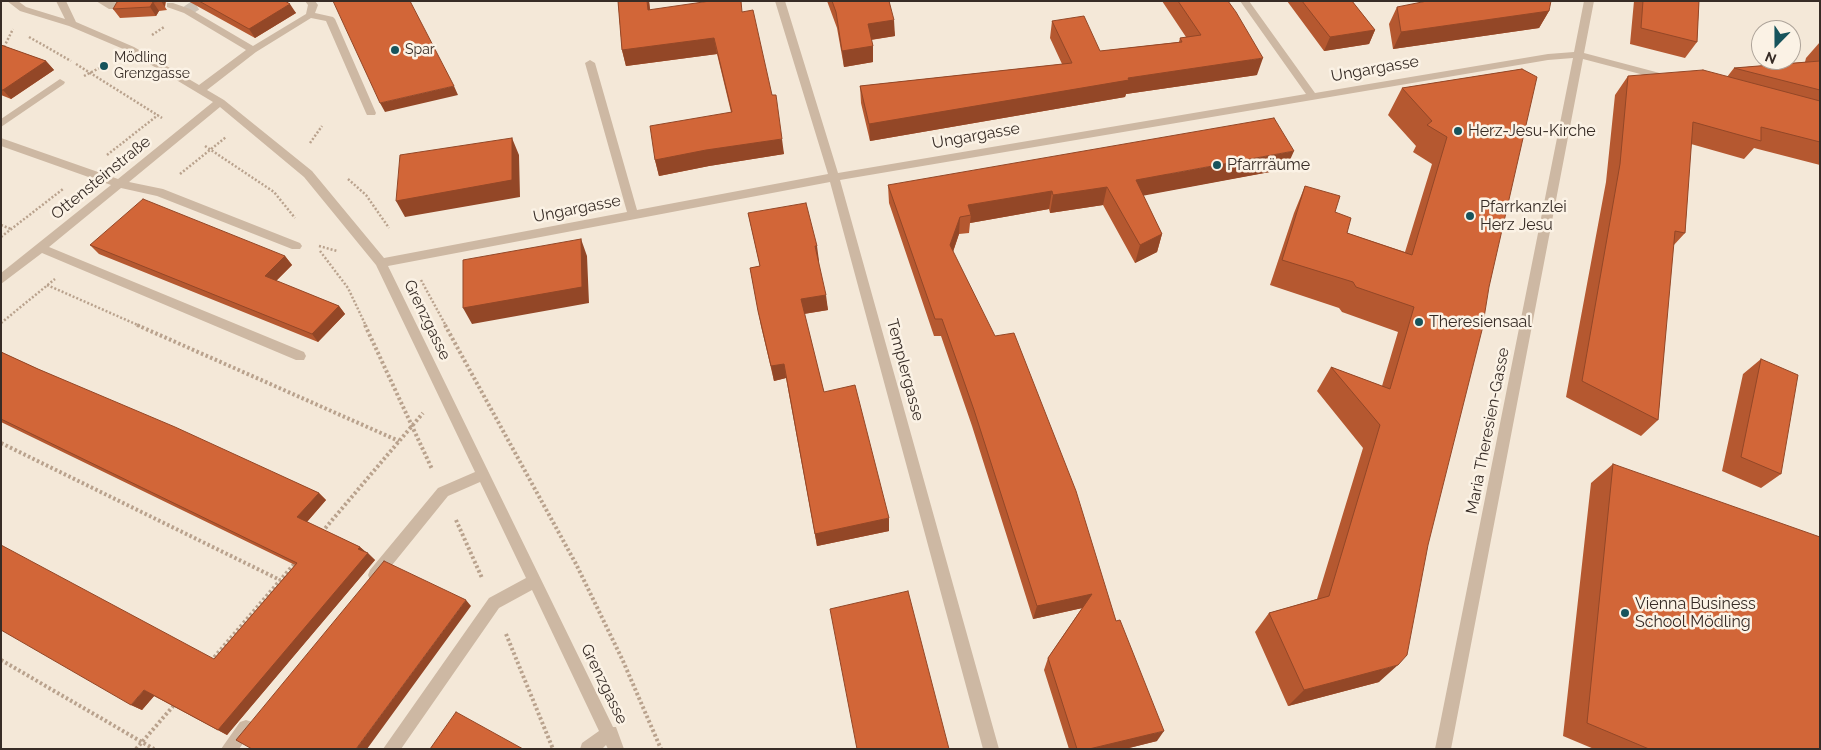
<!DOCTYPE html>
<meta charset="utf-8">
<style>
body{margin:0}
#map{position:relative;width:1821px;height:750px;overflow:hidden;background:#f4e8d8;font-family:Raleway,sans-serif}
canvas{display:block}
.frame{position:absolute;inset:0;border:2px solid #372c26;pointer-events:none}
.north{position:absolute;left:1751px;top:20px;width:50px;height:50px;box-sizing:border-box;background:#fbf2e5;border:1px solid #ada399;border-radius:50%;rotate:202deg;font-size:14px;font-weight:700;line-height:20px;text-align:center;color:#372c26}
.north::after{content:'';display:block;margin:auto;width:18px;height:22px;background:#17545c;clip-path:polygon(50% 0,100% 100%,50% 72%,0 100%)}
</style>
<div id="map">
<canvas width="1821" height="750"></canvas>
<div class="frame"></div>
<div class="north">N</div>
</div>
<script>
const ctx = document.querySelector('canvas').getContext('2d');
ctx.lineJoin = 'round';
function shape(rows) {
  const path = new Path2D();
  for (const r of rows) {
    path.moveTo(r[0], r[1]);
    for (let i = 2; i < r.length; i += 2) path.lineTo(r[i], r[i + 1]);
  }
  return path;
}
function trace(path, color, width, dash) {
  ctx.strokeStyle = color;
  ctx.lineWidth = width;
  ctx.lineCap = dash ? 'butt' : 'round';
  ctx.setLineDash(dash || []);
  ctx.stroke(path);
}
function fill(path, color) {
  ctx.fillStyle = color;
  ctx.fill(path, 'evenodd');
}
function drawText(font, color, halo, rows, align = 'center') {
  ctx.font = font + ' Raleway,sans-serif';
  ctx.lineWidth = 5;
  ctx.setLineDash([]);
  ctx.textBaseline = 'middle';
  ctx.strokeStyle = halo;
  ctx.fillStyle = color;
  for (const [text, x, y, turn = 0] of rows) {
    ctx.save();
    ctx.translate(x, y);
    ctx.rotate((+turn || 0) * Math.PI / 180);
    ctx.textAlign = isNaN(turn) ? turn : align;
    if (halo) ctx.strokeText(text, 0, 0);
    ctx.fillText(text, 0, 0);
    ctx.restore();
  }
}
const minorTunnel = shape([
 [187,11,202,1]
]);
const pathFar1 = shape([
 [152,35,164,27],
 [29,37,71,61],
 [4,47,13,29],
 [76,64,162,118],
 [84,76,107,64],
 [310,143,322,126],
 [205,146,274,192,295,218],
 [107,155,158,115],
 [180,174,226,137],
 [348,179,366,195,389,228],
 [1,225,11,229],
 [1,237,63,189],
 [319,246,337,251],
 [320,251,348,288,366,326],
 [421,280,446,326],
 [47,285,140,326],
 [1,323,55,279]
]);
const path = shape([
 [137,325,399,441],
 [365,325,432,469],
 [445,325,576,564,623,661,661,749],
 [1,443,280,580],
 [456,520,482,578],
 [322,532,423,413],
 [506,634,553,749],
 [1,660,154,749],
 [211,661,295,563],
 [136,749,175,704]
]);
const minor = shape([
 [7,1,18,1,26,7,65,19,56,1,66,1,76,22,134,47,199,85,246,50,184,13,167,7,167,3,173,3,190,9,253,46,306,14,308,5,305,1,315,1,318,5,315,13,333,17,335,19,376,113,375,115,367,115,366,113,326,21,311,18,256,52,207,90,224,100,312,171,384,258,627,212,585,63,590,60,595,63,637,210,828,174,775,1,785,1,838,173,1306,94,1240,1,1249,1,1315,93,1548,54,1574,52,1584,1,1594,1,1584,53,1671,76,1672,78,1667,81,1583,59,1451,749,1435,749,1573,58,1548,60,840,180,999,749,983,749,830,182,388,266,613,727,616,727,624,749,608,749,606,745,602,749,580,749,582,743,599,731,532,590,499,608,401,749,383,749,489,598,526,578,480,482,448,496,380,580,375,582,370,580,368,575,370,570,438,488,475,472,376,265,304,177,220,107,129,182,163,189,300,243,302,246,300,249,292,249,157,196,121,188,49,247,304,352,306,356,304,360,296,360,42,253,1,284,1,273,111,185,1,146,1,138,118,179,213,102,128,51,69,26,20,11,7,1],
 [96,1,127,3,132,6,127,9,109,9,96,1],
 [60,79,65,82,64,84,1,127,1,119,60,79],
 [246,720,252,722,254,728,239,749,221,749,240,722,246,720]
]);
const wall = shape([
 [119,1,171,1,166,2,165,7,167,10,159,11,156,16,120,18,113,9],
 [188,1,285,1,296,13,255,38],
 [618,1,649,1,650,10,743,12,784,154,709,166,659,176,655,160,731,112,717,54,626,66,622,50],
 [827,1,889,1,895,36,871,40,873,46,873,62,844,67,837,28],
 [1162,1,1228,1,1257,75,1126,94,1125,97,870,141,861,103,860,86,1062,64,1050,38,1052,21,1100,51,1179,42,1180,38,1186,37],
 [1287,1,1352,1,1375,30,1369,44,1324,51],
 [1634,1,1699,1,1697,42,1685,58,1630,44],
 [1397,7,1549,11,1539,28,1393,49,1389,24],
 [1820,42,1820,165,1754,148,1744,159,1691,144,1685,233,1673,246,1658,420,1641,436,1566,397,1606,182,1615,95,1628,76,1727,77,1734,68,1805,62,1806,58],
 [1,45,46,61,54,70,11,99,1,95],
 [1522,69,1379,682,1288,706,1255,632,1269,613,1317,599,1363,448,1317,391,1331,367,1382,386,1398,332,1342,312,1339,308,1270,285,1294,213,1305,186,1335,212,1347,233,1405,252,1432,164,1413,152,1416,146,1388,115,1402,88],
 [1286,169,1143,195,1162,234,1157,252,1135,263,1103,205,1050,213,1049,209,970,223,969,233,959,234,953,252,1116,621,1157,741,1125,749,1069,749,1044,670,1048,658,1082,608,1033,619,972,426,941,336,934,336,889,203,888,185],
 [748,213,819,261,818,261,828,310,804,314,824,392,889,531,817,546,786,378,774,381,761,326,750,268,760,266],
 [90,245,285,256,292,265,276,281,339,306,345,314,318,342,99,254],
 [1,352,38,369,319,493,326,500,307,522,360,547,375,560,227,735,154,696,142,710,131,705,214,659,295,565,1,422],
 [1761,359,1781,474,1761,488,1722,471,1743,374],
 [1613,464,1820,749,1594,749,1563,736,1591,483]
]);
const shadedWall = shape([
 [161,1,165,1,165,7],
 [647,1,649,1,652,26,648,10],
 [153,2,159,11,156,16,150,7],
 [290,4,296,13,255,38,249,29],
 [1549,11,1539,28,1393,49,1401,32],
 [894,20,895,36,869,40,868,24],
 [1375,30,1369,44,1324,51,1330,37],
 [714,38,717,54,626,66,622,50],
 [873,46,873,62,844,67,842,51],
 [1263,58,1257,75,1126,94,1125,97,870,141,869,124,1128,78],
 [46,61,54,70,11,99,3,90],
 [454,86,458,95,385,112,380,103],
 [512,138,519,155,520,197,405,217,396,201],
 [782,139,784,154,709,166,659,176,655,160,706,150],
 [1294,151,1286,169,1131,198,1136,180],
 [1107,187,1103,205,1050,213,1053,195],
 [1052,191,1049,209,970,223,971,215,968,205],
 [960,217,959,234,949,263,950,245],
 [1162,234,1157,252,1135,263,1140,245],
 [581,239,587,256,589,303,472,324,463,308],
 [815,246,817,246,819,261,817,261],
 [285,256,292,265,272,285,265,276],
 [826,295,828,310,803,314,801,299],
 [339,306,345,314,318,342,312,334],
 [784,364,786,378,774,381,771,366],
 [319,493,326,500,305,524,297,517],
 [889,518,889,531,817,546,815,534],
 [360,547,367,553,358,549],
 [368,553,375,560,227,735,218,730],
 [1092,594,1087,607,1033,619,1037,606],
 [466,600,471,606,367,749,356,749],
 [1398,665,1379,682,1288,706,1304,690],
 [144,690,155,695,142,710,131,705],
 [1164,731,1157,741,1125,749,1089,749]
]);
const building = shape([
 [119,1,161,1,153,2,150,7,113,9,117,2,119,1],
 [199,1,285,1,290,4,249,29,199,1],
 [333,1,410,1,454,86,380,103,333,1],
 [618,1,647,1,648,10,710,1,741,1,742,12,753,10,772,95,776,95,782,139,706,150,655,160,650,126,732,112,714,38,622,50,618,1],
 [832,1,889,1,894,20,868,24,873,46,842,51,836,12,832,1],
 [1178,1,1228,1,1236,12,1263,58,1128,78,1129,80,869,124,860,86,1072,63,1052,21,1084,16,1100,51,1182,42,1180,38,1201,35,1178,1],
 [1302,1,1352,1,1375,30,1330,37,1302,1],
 [1427,1,1551,1,1549,11,1401,32,1397,7,1427,1],
 [1643,1,1699,1,1697,42,1641,28,1643,1],
 [1,45,46,61,3,90,1,90,1,45],
 [1820,61,1820,90,1734,68,1820,61],
 [1522,69,1537,77,1489,287,1482,330,1428,545,1407,655,1398,665,1304,690,1269,613,1329,596,1380,425,1331,367,1390,389,1414,307,1356,287,1353,282,1282,260,1305,186,1340,196,1335,212,1351,218,1347,233,1412,255,1447,137,1427,125,1432,121,1402,88,1522,69],
 [1703,70,1820,101,1820,142,1761,127,1761,141,1693,122,1685,233,1675,231,1658,420,1582,381,1620,164,1628,76,1703,70],
 [1274,118,1294,151,1136,180,1162,234,1140,245,1107,187,1053,195,1052,191,968,205,971,215,960,217,950,245,995,336,1014,333,1076,491,1116,621,1120,620,1164,731,1089,749,1077,749,1048,658,1092,594,1037,606,974,410,942,319,935,319,888,185,1274,118],
 [512,138,512,180,396,201,400,155,512,138],
 [143,199,285,256,265,276,339,306,312,334,90,245,143,199],
 [806,203,817,246,815,246,826,295,801,299,824,392,855,385,889,518,815,534,784,364,771,366,758,311,750,268,760,266,748,213,806,203],
 [581,239,582,287,463,308,463,260,581,239],
 [1,352,38,369,175,427,319,493,297,517,360,547,358,549,368,553,218,730,144,690,131,705,1,630,1,545,214,659,297,563,1,419,1,352],
 [1761,359,1798,375,1781,474,1741,457,1761,359],
 [1613,464,1820,537,1820,749,1649,749,1587,723,1613,464],
 [384,561,466,600,356,749,252,749,236,740,384,561],
 [908,591,949,749,857,749,830,609,908,591],
 [456,712,523,749,430,749,456,712]
]);
const markers = [
 [395,50,5,"#17545c"],
 [104,66,5,"#17545c"],
 [1458,131,5,"#17545c"],
 [1217,165,5,"#17545c"],
 [1470,216,5,"#17545c"],
 [1419,322,5,"#17545c"],
 [1625,613,5,"#17545c"]
];
const farPoinames = [
 ["Spar",405,50],
 ["Mödling",114,58],
 ["Grenzgasse",114,74]
];
const streetNames = [
 ["Ungargasse",1375,69,-10],
 ["Ungargasse",976,136,-10],
 ["Ottensteinstraße",101,178,-39],
 ["Ungargasse",577,209,-11],
 ["Grenzgasse",427,320,64],
 ["Templergasse",905,370,75],
 ["Maria Theresien-Gasse",1488,431,-79],
 ["Grenzgasse",604,684,64]
];
const poiNames = [
 ["Herz-Jesu-Kirche",1468,131],
 ["Pfarrräume",1227,165],
 ["Pfarrkanzlei",1480,207],
 ["Herz Jesu",1480,225],
 ["Theresiensaal",1429,322],
 ["Vienna Business",1635,604],
 ["School Mödling",1635,622]
];
trace(minorTunnel, '#cec2b4', 11, [11, 5]);
trace(pathFar1, '#b9a28d', 2.5, [2, 2]);
trace(path, '#b9a28d', 4, [2.5, 2.5]);
fill(minor, '#cdb8a3');
fill(wall, '#b55830');
fill(shadedWall, '#934727');
fill(building, '#d26638');
trace(building, '#934727', 1);
for (const [x, y, r, color] of markers) {
  const dot = new Path2D();
  dot.arc(x, y, r, 0, 2 * Math.PI);
  ctx.fillStyle = color;
  ctx.fill(dot);
  trace(dot, '#fbf2e5', 2);
}
drawText('14px', '#372c26', '#fbf2e5', farPoinames, 'left');
drawText('16px', '#372c26', '#fbf2e5', streetNames);
drawText('16px', '#372c26', '#fbf2e5', poiNames, 'left');
</script>
